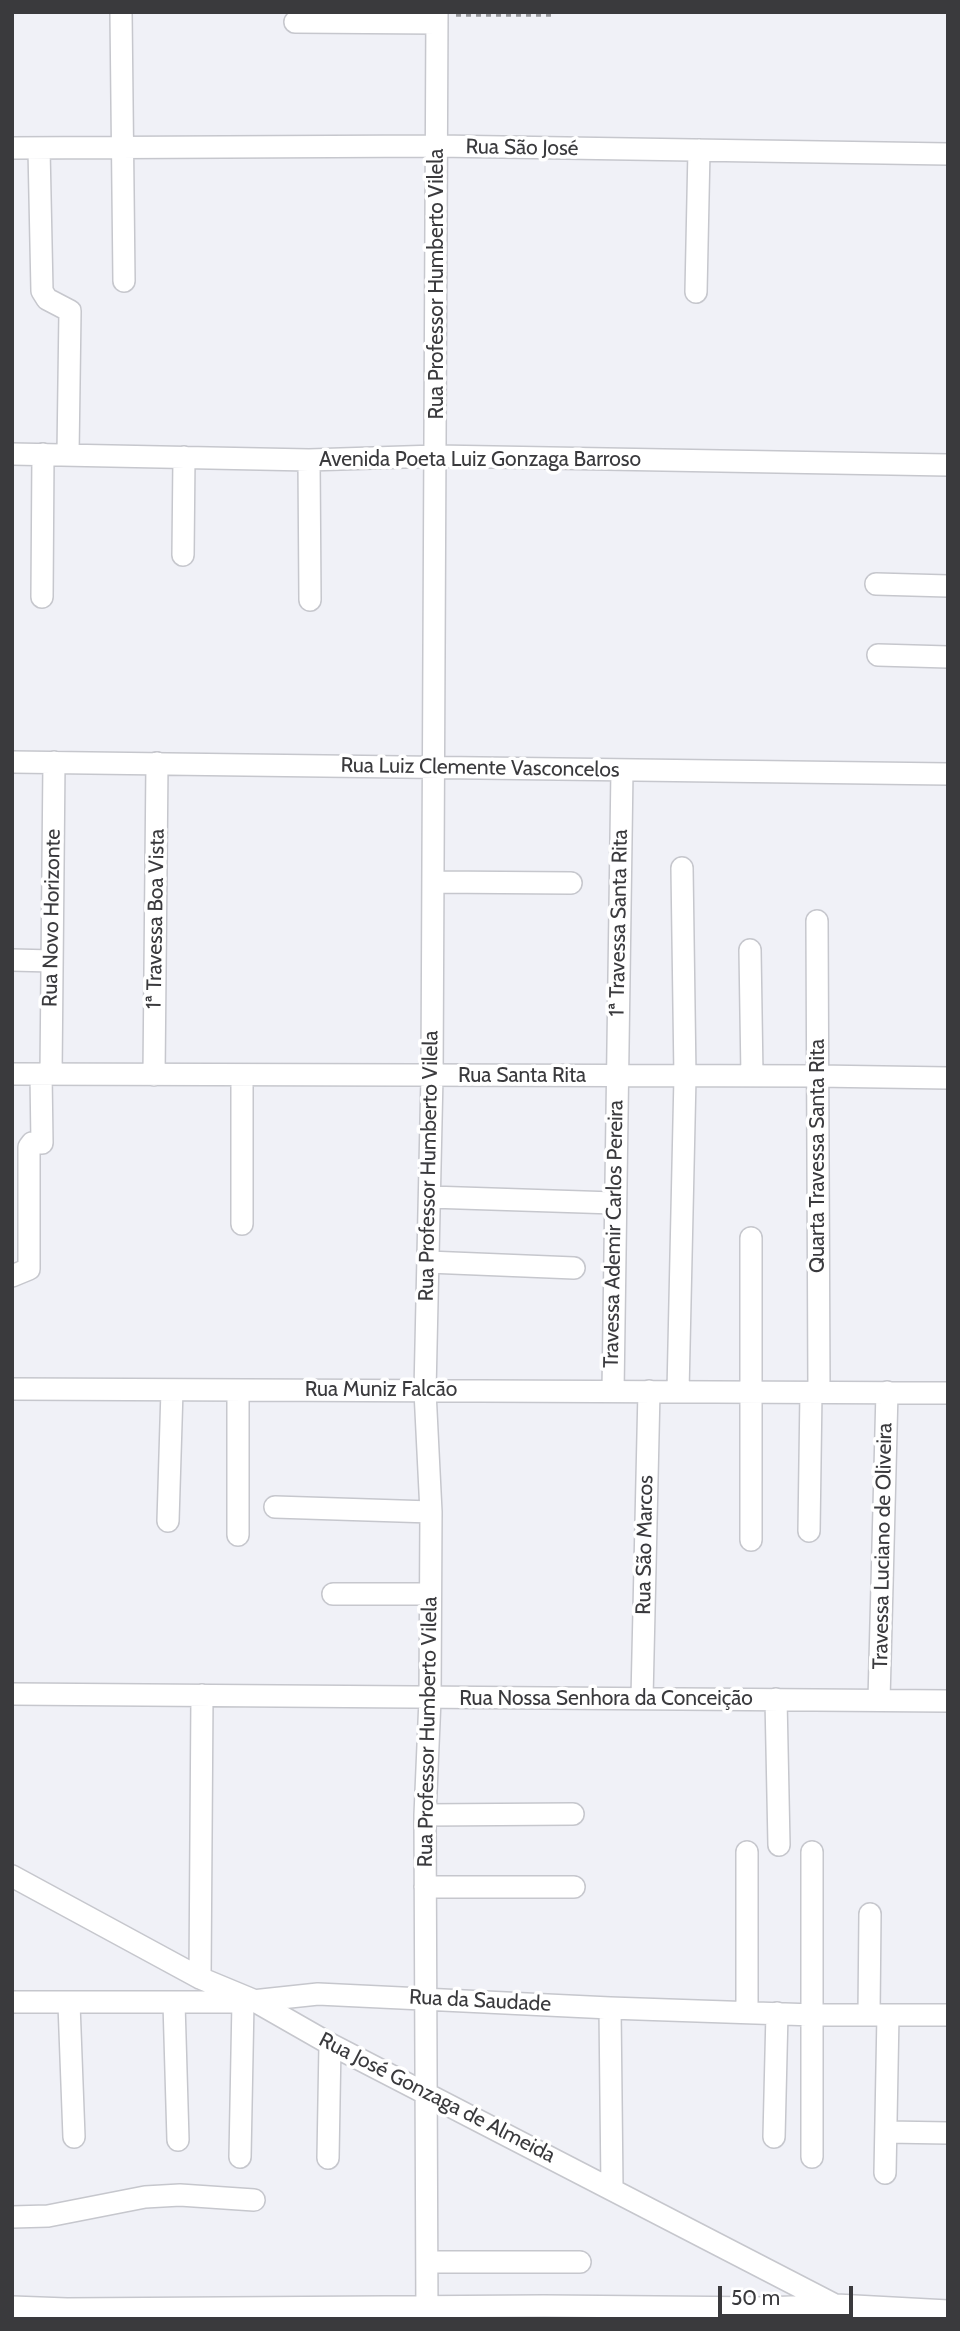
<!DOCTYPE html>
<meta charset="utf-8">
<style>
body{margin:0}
#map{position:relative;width:960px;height:2331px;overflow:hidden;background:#f0f1f7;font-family:Cabin,sans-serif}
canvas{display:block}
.frame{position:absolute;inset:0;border:14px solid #3a3a3d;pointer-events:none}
.scale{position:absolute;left:718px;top:2286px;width:135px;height:32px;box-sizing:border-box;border:4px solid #3a3a3d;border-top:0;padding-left:9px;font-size:21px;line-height:24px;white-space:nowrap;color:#3a3a3d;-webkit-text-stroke:5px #fff;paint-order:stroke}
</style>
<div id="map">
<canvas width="960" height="2331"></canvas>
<div class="frame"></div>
<div class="scale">50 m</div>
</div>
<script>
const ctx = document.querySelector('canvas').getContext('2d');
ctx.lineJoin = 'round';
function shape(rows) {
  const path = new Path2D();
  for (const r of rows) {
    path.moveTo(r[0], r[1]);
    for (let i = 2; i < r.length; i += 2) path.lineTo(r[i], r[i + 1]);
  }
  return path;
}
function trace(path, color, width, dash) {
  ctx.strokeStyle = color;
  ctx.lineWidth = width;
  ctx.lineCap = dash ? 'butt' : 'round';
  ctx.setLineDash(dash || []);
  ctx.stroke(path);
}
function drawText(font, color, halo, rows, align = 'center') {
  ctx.font = font + ' Cabin,sans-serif';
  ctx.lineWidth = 7;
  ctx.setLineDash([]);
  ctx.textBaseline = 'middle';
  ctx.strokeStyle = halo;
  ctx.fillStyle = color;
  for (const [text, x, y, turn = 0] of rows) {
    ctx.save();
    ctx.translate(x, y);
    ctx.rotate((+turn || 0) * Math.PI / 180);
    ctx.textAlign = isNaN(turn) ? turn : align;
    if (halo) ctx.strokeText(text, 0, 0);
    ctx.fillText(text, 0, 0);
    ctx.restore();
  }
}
const path = shape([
 [456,15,553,15]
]);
const minor = shape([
 [121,12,124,281],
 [295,22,437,23],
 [12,148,438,146,948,154],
 [39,149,42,291,47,299,70,311,68,454],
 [696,292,699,150],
 [12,454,309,460,436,456,948,465],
 [309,460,310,600],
 [183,555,184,457],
 [876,584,948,586],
 [42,597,43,454],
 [878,655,948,657],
 [12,762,948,774],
 [433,882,571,883],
 [817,921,819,1392],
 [750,950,752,1076],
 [12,960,52,961],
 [12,1074,817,1076,948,1078],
 [51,1074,54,762],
 [154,1075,157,763],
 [430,1197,614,1203],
 [242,1224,242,1075],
 [428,1262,574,1268],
 [12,1276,29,1269,29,1147,32,1143,42,1143,41,1074],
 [12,1389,948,1393],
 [238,1390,238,1535],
 [613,1391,622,770],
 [678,1391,685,1077,682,868],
 [275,1507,431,1512],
 [168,1521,172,1390],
 [809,1531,811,1392],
 [751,1540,751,1238],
 [333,1594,430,1594],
 [12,1694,948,1701],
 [642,1698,649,1391],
 [776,1699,779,1845],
 [879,1700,887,1392],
 [425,1815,573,1814],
 [747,1852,747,2011],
 [812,1852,812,2157],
 [12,1876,200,1978,253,2000,330,2044,862,2319],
 [425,1887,574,1887],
 [200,1978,202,1695],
 [12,2002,243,2002,318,1994,610,2008,814,2015,948,2015],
 [174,2003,178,2140],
 [69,2004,74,2137],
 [610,2008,612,2188],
 [869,2014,870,1914],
 [887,2132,948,2133],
 [774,2137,777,2013],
 [240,2157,243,2002],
 [328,2158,330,2044],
 [885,2173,888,2015],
 [12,2217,48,2216,145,2197,180,2195,254,2200],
 [428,2262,580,2262],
 [12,2307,67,2309,544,2306,768,2308,836,2305,948,2311],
 [427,2319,425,1815,430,1699,431,1512,425,1391,432,1076,437,12]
]);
const streetNames = [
 ["Rua São José",522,148,1],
 ["Rua Professor Humberto Vilela",437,284,-90],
 ["Avenida Poeta Luiz Gonzaga Barroso",480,460],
 ["Rua Luiz Clemente Vasconcelos",480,768,1],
 ["Rua Novo Horizonte",52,918,-89],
 ["1ª Travessa Boa Vista",156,919,-89],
 ["1ª Travessa Santa Rita",619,923,-89],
 ["Rua Santa Rita",522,1076],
 ["Quarta Travessa Santa Rita",818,1156,-90],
 ["Rua Professor Humberto Vilela",429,1166,-89],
 ["Travessa Ademir Carlos Pereira",614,1234,-89],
 ["Rua Muniz Falcão",381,1390],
 ["Rua São Marcos",645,1545,-89],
 ["Travessa Luciano de Oliveira",883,1546,-89],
 ["Rua Nossa Senhora da Conceição",606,1699],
 ["Rua Professor Humberto Vilela",428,1732,-89],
 ["Rua da Saudade",480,2001,3],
 ["Rua José Gonzaga de Almeida",437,2098,27]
];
trace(minor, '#c6c7cd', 24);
trace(path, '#97989c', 3.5, [5, 5]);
trace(minor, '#fff', 21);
drawText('21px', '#3a3a3d', '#fff', streetNames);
</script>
